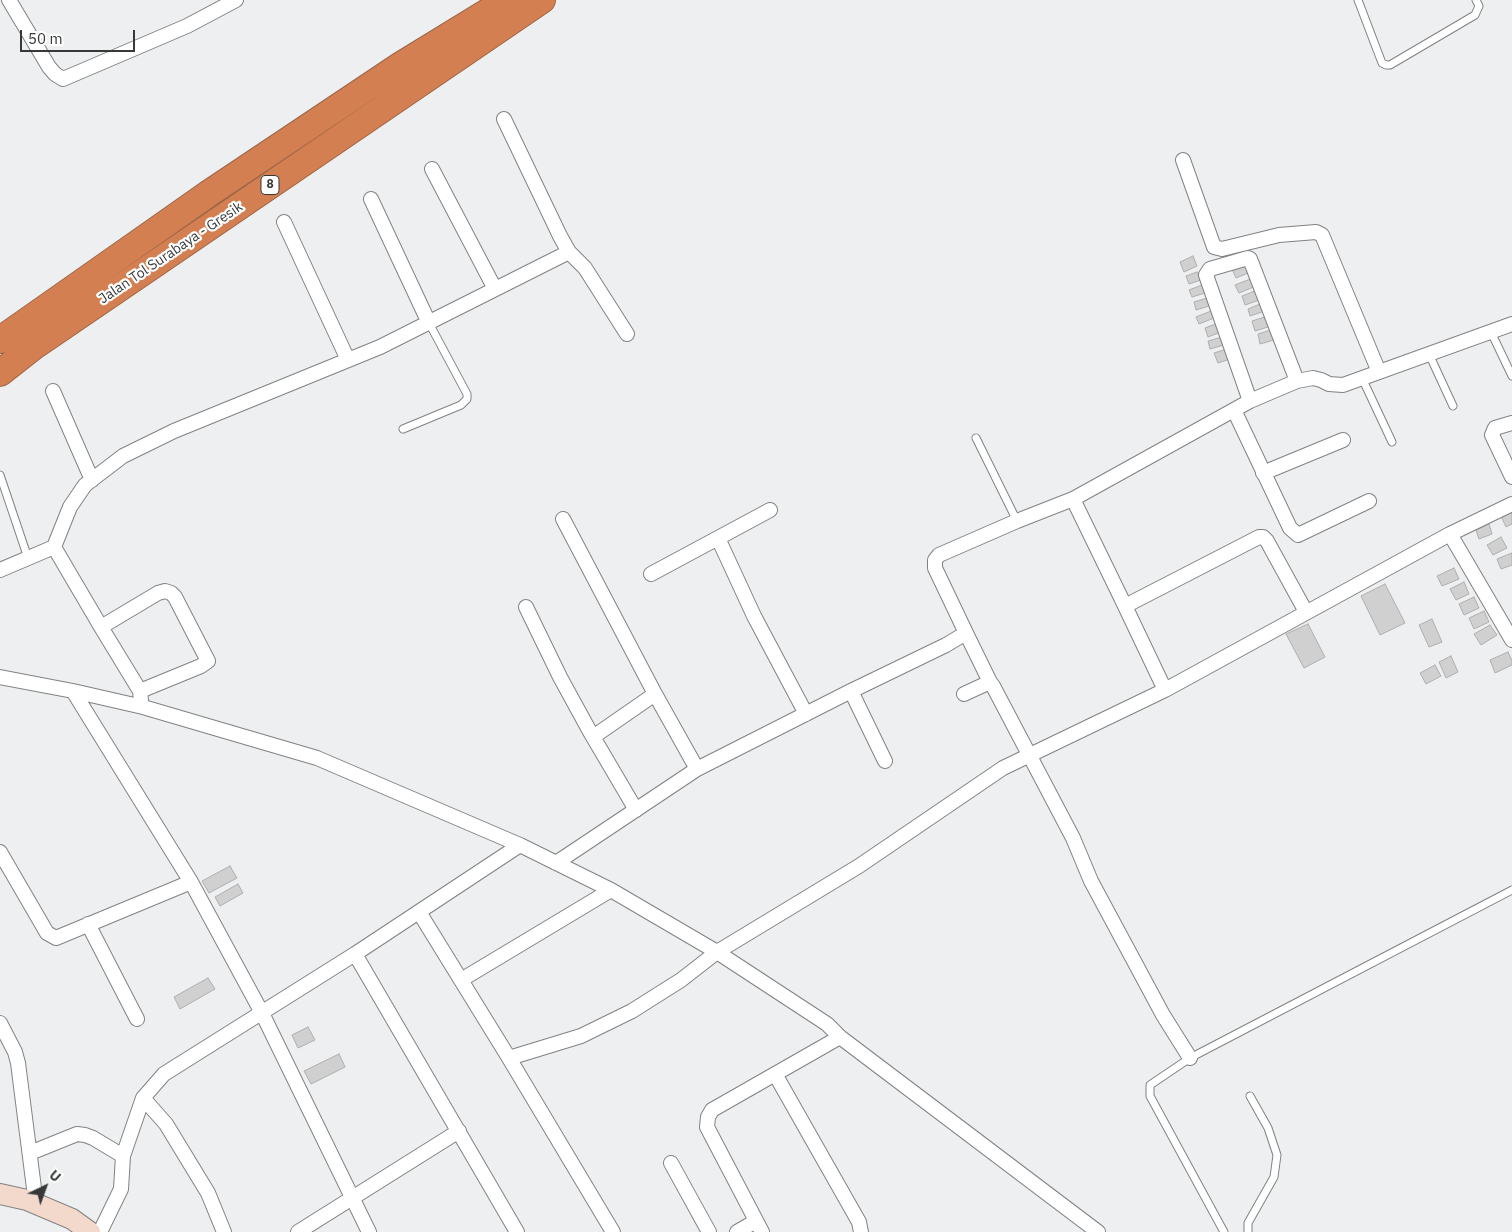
<!DOCTYPE html>
<style>
body{margin:0}
#map{position:relative;width:1512px;height:1232px;overflow:hidden;background:#eeeff0;font-family:"IBM Plex Sans",sans-serif}
canvas{display:block}
.north{position:absolute;left:20px;top:1162px;width:50px;height:50px;-webkit-text-stroke:4px #fff;paint-order:stroke;rotate:42deg;font-size:14px;font-weight:700;line-height:20px;text-align:center;color:#373838}
.north::after{content:'';display:block;margin:auto;width:18px;height:22px;background:#373838;clip-path:polygon(50% 0,100% 100%,50% 72%,0 100%)}
.scale{position:absolute;left:20px;top:30px;width:115px;height:22px;box-sizing:border-box;border:2px solid #373838;border-top:0;padding-left:6px;font-size:15px;line-height:18px;white-space:nowrap;color:#373838;-webkit-text-stroke:4px #fff;paint-order:stroke}
</style>
<div id="map">
<canvas width="1512" height="1232"></canvas>
<div class="north">U</div>
<div class="scale">50 m</div>
</div>
<script>
const ctx = document.querySelector('canvas').getContext('2d');
ctx.lineJoin = 'round';
function fill(path, color) {
  ctx.fillStyle = color;
  ctx.fill(path, 'evenodd');
}
function shape(rows) {
  const path = new Path2D();
  for (const r of rows) {
    path.moveTo(r[0], r[1]);
    for (let i = 2; i < r.length; i += 2) path.lineTo(r[i], r[i + 1]);
  }
  return path;
}
function trace(path, color, width, dash) {
  ctx.strokeStyle = color;
  ctx.lineWidth = width;
  ctx.lineCap = dash ? 'butt' : 'round';
  ctx.setLineDash(dash || []);
  ctx.stroke(path);
}
function drawText(font, color, halo, rows, align = 'center') {
  ctx.font = font + ' "IBM Plex Sans",sans-serif';
  ctx.lineWidth = 4.5;
  ctx.setLineDash([]);
  ctx.textBaseline = 'middle';
  ctx.strokeStyle = halo;
  ctx.fillStyle = color;
  for (const [text, x, y, turn = 0] of rows) {
    ctx.save();
    ctx.translate(x, y);
    ctx.rotate((+turn || 0) * Math.PI / 180);
    ctx.textAlign = isNaN(turn) ? turn : align;
    if (halo) ctx.strokeText(text, 0, 0);
    ctx.fillText(text, 0, 0);
    ctx.restore();
  }
}
const building = shape([
 [1193,256,1197,266,1184,272,1180,262,1193,256],
 [1245,264,1248,273,1236,278,1232,269,1245,264],
 [1197,272,1201,280,1189,284,1186,276,1197,272],
 [1253,278,1256,286,1239,293,1235,285,1253,278],
 [1202,285,1205,293,1192,297,1189,290,1202,285],
 [1255,291,1259,300,1245,305,1242,296,1255,291],
 [1207,298,1209,306,1196,310,1194,302,1207,298],
 [1260,304,1262,312,1250,316,1248,309,1260,304],
 [1211,311,1214,318,1199,324,1196,317,1211,311],
 [1268,316,1271,326,1255,331,1252,321,1268,316],
 [1218,323,1221,332,1208,337,1205,328,1218,323],
 [1271,330,1274,340,1260,344,1258,334,1271,330],
 [1222,337,1224,345,1210,349,1208,341,1222,337],
 [1227,349,1230,359,1218,363,1214,353,1227,349],
 [1512,508,1512,524,1506,527,1500,514,1512,508],
 [1489,524,1492,534,1479,539,1476,530,1489,524],
 [1501,537,1507,548,1493,555,1487,545,1501,537],
 [1512,553,1512,565,1501,569,1497,559,1512,553],
 [1454,568,1459,579,1442,586,1437,576,1454,568],
 [1464,582,1469,594,1456,600,1450,589,1464,582],
 [1385,584,1405,623,1380,635,1361,596,1385,584],
 [1474,597,1479,608,1464,615,1459,604,1474,597],
 [1484,611,1489,622,1474,629,1469,618,1484,611],
 [1432,619,1442,642,1429,647,1419,625,1432,619],
 [1308,624,1325,657,1304,668,1286,634,1308,624],
 [1490,625,1497,635,1481,645,1474,634,1490,625],
 [1508,652,1512,661,1512,665,1495,673,1490,660,1508,652],
 [1451,656,1458,672,1446,678,1439,662,1451,656],
 [1435,665,1441,676,1426,684,1420,673,1435,665],
 [230,866,237,878,209,893,202,881,230,866],
 [238,884,243,893,220,906,215,897,238,884],
 [208,978,215,989,180,1009,174,997,208,978],
 [308,1027,315,1040,298,1048,292,1035,308,1027],
 [339,1054,345,1067,311,1084,304,1071,339,1054]
]);
const lane = shape([
 [1358,0,1382,63,1386,65,1390,65,1475,15,1479,6,1476,0],
 [1491,332,1512,376],
 [1429,354,1453,406],
 [1362,378,1392,442],
 [403,429,461,405,467,399,467,394,429,323],
 [976,438,1017,521],
 [0,475,28,558],
 [1224,1232,1150,1096,1150,1085,1190,1058,1512,890],
 [1248,1232,1248,1223,1274,1177,1277,1155,1268,1128,1250,1096]
]);
const street = shape([
 [9,0,49,67,55,74,63,79,187,26,236,0],
 [1183,160,1214,247,1222,249,1279,235,1316,232,1322,235,1379,372],
 [432,169,495,289],
 [371,199,429,323],
 [284,222,348,360],
 [569,252,585,268,627,334],
 [53,391,92,480],
 [1250,401,1297,381,1313,378,1321,380,1329,384,1343,385,1512,324],
 [1234,410,1290,528,1298,535,1369,501],
 [1512,423,1495,428,1492,435,1512,477],
 [1263,473,1343,440],
 [1073,499,1125,606,1259,537,1263,537,1267,541,1306,612],
 [563,519,655,694,697,769],
 [1450,534,1512,640],
 [718,538,770,510],
 [54,547,101,627,140,691,141,700],
 [0,570,54,547,70,507,85,485,123,456,174,431,380,347,569,252,560,236,504,119],
 [651,574,718,538,754,616,806,714],
 [1125,606,1165,690],
 [526,607,560,677,589,730,636,810],
 [101,627,158,593,165,591,171,593,175,597,208,661,201,666,140,691],
 [966,633,990,682],
 [0,677,73,691,143,707,317,758,520,845,611,890,717,952,827,1024,840,1037,1098,1232],
 [73,691,191,882,262,1013,369,1232],
 [851,691,885,761],
 [964,694,990,682,993,686,1073,838,1091,881,1163,1015,1190,1058],
 [593,737,655,694],
 [0,852,47,933,56,938,191,882],
 [556,863,697,769,851,691,946,645,966,633,935,568,935,560,939,555,1017,521,1073,499,1250,401,1206,275,1210,269,1248,258,1250,259,1297,381],
 [419,912,509,1058,613,1232],
 [88,924,137,1019],
 [355,954,517,1232],
 [461,980,611,890],
 [0,1023,15,1052,18,1063,36,1204],
 [509,1058,581,1036,632,1011,681,980,717,952,859,866,1003,768,1165,690,1450,534,1512,504],
 [775,1074,859,1222,861,1232],
 [143,1098,166,1124,208,1193,224,1232],
 [30,1153,77,1134,85,1135,93,1138,123,1156],
 [671,1163,709,1232],
 [100,1232,121,1189,123,1156,143,1098,164,1074,355,954,520,845],
 [298,1232,459,1131],
 [737,1232,756,1221],
 [762,1232,707,1127,708,1117,712,1110,840,1037]
]);
const secondary = shape([
 [0,1194,27,1200,72,1219,90,1232]
]);
const highway = shape([
 [0,340,208,194,401,65,507,0],
 [0,373,33,347,542,0]
]);
const shields = [
 [270,185,18]
];
const shieldNames = [
 ["8",270,185]
];
const streetNames = [
 ["Jalan Tol Surabaya - Gresik",171,253,-34]
];
fill(building, '#d1d0d1');
trace(building, '#aeaeaf', 1);
trace(lane, '#818283', 9);
trace(street, '#818283', 16);
trace(secondary, '#818283', 22);
trace(highway, '#9c6648', 28);
trace(lane, '#fff', 7);
trace(street, '#fff', 14);
trace(secondary, '#f2d9cb', 20);
trace(highway, '#d37f51', 26);
for (const [x, y, w] of shields) {
  const box = new Path2D();
  box.roundRect(x - w / 2, y - 9.5, w, 19, 4);
  ctx.fillStyle = '#fff';
  ctx.fill(box);
  trace(box, '#373838', 1);
}
drawText('bold 12px', '#373838', null, shieldNames);
drawText('14px', '#373838', '#fff', streetNames);
</script>
